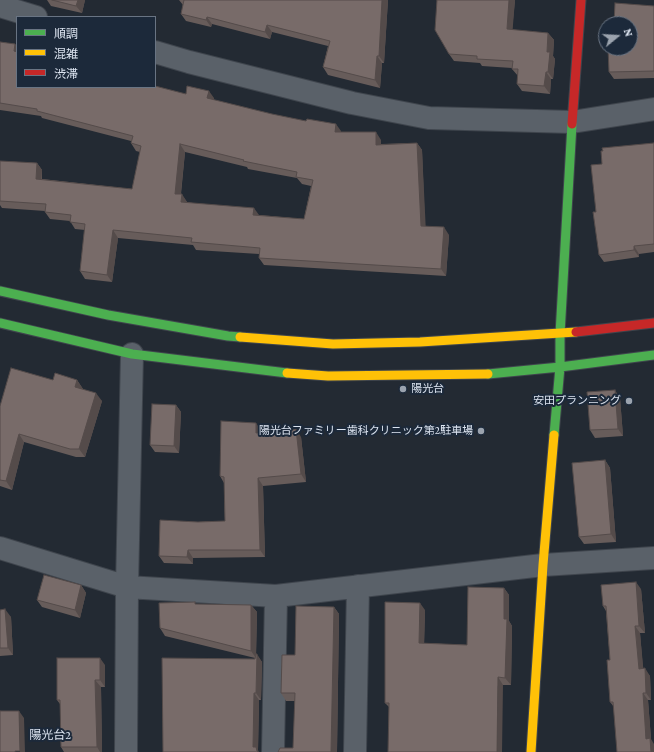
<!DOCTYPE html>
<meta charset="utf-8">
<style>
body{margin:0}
#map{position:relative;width:654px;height:752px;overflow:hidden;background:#232a33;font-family:"Crimson Pro","Noto Sans JP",serif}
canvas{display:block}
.legend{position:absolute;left:16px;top:16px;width:140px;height:72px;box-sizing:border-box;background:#1c293a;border:1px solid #697483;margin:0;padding:5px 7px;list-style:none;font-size:12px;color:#dce4f0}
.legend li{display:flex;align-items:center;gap:8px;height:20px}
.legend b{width:20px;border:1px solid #697483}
.north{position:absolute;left:598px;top:16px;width:40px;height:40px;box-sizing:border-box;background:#1c293a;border:1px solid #697483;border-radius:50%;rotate:72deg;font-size:11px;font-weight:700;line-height:16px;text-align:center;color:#dce4f0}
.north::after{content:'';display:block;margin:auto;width:14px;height:18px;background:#9ba3ae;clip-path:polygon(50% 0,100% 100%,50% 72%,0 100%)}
</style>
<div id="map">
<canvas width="654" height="752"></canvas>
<ul class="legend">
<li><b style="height:5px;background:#4caf50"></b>順調</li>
<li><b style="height:5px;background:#ffc107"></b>混雑</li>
<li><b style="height:5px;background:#c62828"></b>渋滞</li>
</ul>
<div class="north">N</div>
</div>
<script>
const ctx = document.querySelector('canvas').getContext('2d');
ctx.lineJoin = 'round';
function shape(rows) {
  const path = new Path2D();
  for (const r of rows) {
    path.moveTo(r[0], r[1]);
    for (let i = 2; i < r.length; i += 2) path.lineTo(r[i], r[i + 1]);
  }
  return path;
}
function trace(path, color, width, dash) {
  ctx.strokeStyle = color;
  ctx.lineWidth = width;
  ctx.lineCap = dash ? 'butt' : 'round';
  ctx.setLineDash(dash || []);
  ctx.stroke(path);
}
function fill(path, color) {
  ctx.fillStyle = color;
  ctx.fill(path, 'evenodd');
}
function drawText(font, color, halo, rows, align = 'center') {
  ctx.font = font + ' "Crimson Pro","Noto Sans JP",serif';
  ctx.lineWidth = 4;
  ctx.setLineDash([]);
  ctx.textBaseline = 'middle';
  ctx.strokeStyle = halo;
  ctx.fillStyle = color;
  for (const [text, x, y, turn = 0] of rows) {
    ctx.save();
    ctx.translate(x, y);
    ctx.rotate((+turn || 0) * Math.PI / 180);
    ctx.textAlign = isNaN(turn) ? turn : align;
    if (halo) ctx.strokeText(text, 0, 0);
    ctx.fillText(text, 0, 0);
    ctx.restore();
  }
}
const street = shape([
 [0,6,36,17],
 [155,52,189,62,352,103,429,118,572,122,654,109],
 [0,548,127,587,276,596,543,565,654,558],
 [126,752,127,587,132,354],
 [273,752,276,596],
 [355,752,358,586]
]);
const fast = shape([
 [0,291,108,315,228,336,240,337],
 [0,323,132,354,287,373],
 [488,374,560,367,654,355],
 [554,435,560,367,560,334,572,124]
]);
const slow = shape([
 [240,337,333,344,420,342,576,332],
 [287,373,328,376,488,374],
 [531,752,543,565,554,435]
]);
const jam = shape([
 [572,124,581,0],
 [576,332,654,323]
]);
const wall = shape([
 [47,0,85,0,82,13,51,6],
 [179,0,388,0,384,63,382,63,380,88,328,75,323,67,328,46,272,32,270,39,212,24,211,27,186,21,181,14,183,5],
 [437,0,515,0,512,30,548,33,554,40,553,56,555,59,553,79,551,79,550,94,522,91,517,84,518,76,512,69,512,68,482,66,480,63,454,61,449,54],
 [654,6,654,78,614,79,609,72],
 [0,42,15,44,17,47,17,87,186,94,214,98,213,100,341,132,381,140,381,144,417,143,422,150,425,226,449,235,446,276,264,265,259,258,259,254,196,250,193,245,118,238,112,282,85,279,80,271,85,230,75,229,70,221,50,219,45,212,45,211,2,208,0,205,0,161,37,163,42,170,42,179,132,189,140,152,136,151,131,143,131,141,42,118,41,116,0,110],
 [185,152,247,167,248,169,297,178,302,184,311,186,304,219,259,215,187,202,181,194],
 [654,143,654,252,639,254,639,257,604,262,599,255,596,212,602,164],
 [77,380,83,389,102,401,85,457,76,457,24,442,12,490,0,486,0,406],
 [620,398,623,436,595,438,590,430],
 [176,405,181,412,179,453,155,452,150,445],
 [261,430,261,433,301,437,306,482,263,486,265,557,193,558,193,564,164,563,159,556,198,522,225,521,224,483,220,476],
 [605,460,610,468,616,542,584,544,579,537],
 [81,585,86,593,80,618,42,607,37,600],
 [504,588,509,595,509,621,512,626,511,685,503,685,389,707,385,703,425,610,424,643,467,645],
 [641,589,645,633,640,633,643,669,650,676,651,700,648,700,651,739,614,707,610,702,610,660,606,611,603,606],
 [251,605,257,612,256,654,262,662,261,700,259,700,258,750,163,752,255,658,165,636,160,628],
 [334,607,339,614,337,752,278,752,293,748,295,701,286,701,281,693,295,655],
 [0,610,11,617,13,655,0,656],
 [105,665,105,687,101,687,102,752,64,752,61,747,60,704,57,700]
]);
const shadedWall = shape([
 [78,0,85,0,82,13,76,6],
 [382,0,388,0,384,63,379,56],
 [509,0,515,0,512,37,507,29],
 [207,17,212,24,211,27,206,20],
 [267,25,272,32,270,39,265,32],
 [548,33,554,40,553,56,555,59,553,79,548,72,547,52],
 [15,44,17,47,17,56,14,51],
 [377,56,382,63,380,88,375,80],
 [546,72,551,79,550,94,544,86],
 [209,91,214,98,212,105,207,98],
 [336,124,341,131,340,139,335,132],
 [376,132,381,140,381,152,376,145],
 [417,143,422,150,426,233,421,226],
 [180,144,185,152,180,201,175,194],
 [37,163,42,170,41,186,36,179],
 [182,194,187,202,186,209,181,202],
 [254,208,259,215,258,222,253,215],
 [444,227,449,235,446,276,441,269],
 [113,230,118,238,112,282,107,275],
 [634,246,639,254,639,257,634,250],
 [77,380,83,389,81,395,75,387],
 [615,390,620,398,623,436,618,429],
 [96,393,102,401,85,457,79,449],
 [176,405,181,412,179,453,174,446],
 [256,423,261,430,261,441,256,433],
 [296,429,301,437,306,482,301,474],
 [19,434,24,442,12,490,6,481],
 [605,460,610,468,616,542,611,534],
 [258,478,263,486,265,557,260,550],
 [188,550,193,558,193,564,187,557],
 [636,582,641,589,645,633,639,626],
 [81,585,86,593,80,618,75,610],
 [504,588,509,595,509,621,512,626,511,685,505,678,504,619],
 [420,603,425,610,424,650,419,643],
 [251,605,257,612,256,658,251,651],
 [334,607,339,614,337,752,331,752],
 [5,609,11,617,13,655,8,648],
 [635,626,640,633,644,676,639,669],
 [257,654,262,662,261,700,256,693],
 [100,658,105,665,105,687,100,680],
 [645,668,650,676,651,700,646,693],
 [498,677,503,685,502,752,497,752],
 [95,680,101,687,102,752,100,752,97,747],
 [254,693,259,700,258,750,259,752,256,752,253,747],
 [643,693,648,700,651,739,654,744,654,752,651,752,646,739],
 [19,711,24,718,25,752,20,752,20,751]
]);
const building = shape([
 [52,0,78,0,76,6,52,0],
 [184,0,382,0,379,56,377,56,375,80,323,67,330,41,267,25,265,32,207,17,206,20,181,14,184,0],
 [437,0,509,0,507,29,548,33,547,52,550,52,548,72,546,72,544,86,517,84,518,69,512,69,513,61,477,59,477,56,449,54,435,30,437,0],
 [615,3,654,6,654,71,609,72,608,48,630,48,630,24,614,24,615,3],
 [0,42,15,44,14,51,17,52,17,87,155,87,155,86,186,94,187,86,209,91,207,98,272,114,306,121,307,119,336,124,335,132,376,132,376,145,417,143,421,226,444,227,441,269,259,258,260,248,191,242,192,238,113,230,107,275,80,271,85,224,70,222,71,215,45,212,46,204,0,201,0,161,37,163,36,179,132,189,141,146,131,143,133,136,37,111,37,109,0,103,0,42],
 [180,144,244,160,243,161,297,172,296,177,313,180,304,219,253,215,254,208,181,202,182,194,175,194,180,144],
 [654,143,654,244,634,246,634,250,599,255,593,212,596,212,591,165,602,164,601,151,603,151,602,148,654,143],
 [11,368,53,380,55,373,77,380,75,387,96,393,79,449,70,449,19,434,6,481,0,480,0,406,11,368],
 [615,390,618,429,590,430,587,392,615,390],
 [152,404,176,405,174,446,150,445,152,404],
 [221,421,256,423,256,433,296,429,301,474,258,478,260,550,188,550,187,557,159,556,160,520,198,522,225,521,224,477,220,476,221,421],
 [605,460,611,534,579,537,572,463,605,460],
 [44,575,81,585,75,610,37,600,44,575],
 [636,582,639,626,635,626,639,669,645,668,646,693,643,693,646,739,650,738,651,752,617,752,613,702,610,702,607,660,610,660,606,606,603,606,601,585,636,582],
 [468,587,504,588,504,619,507,619,505,678,498,677,497,752,388,752,389,703,385,703,385,602,420,603,419,643,467,645,468,587],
 [195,602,195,604,251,605,251,651,160,628,159,603,195,602],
 [296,606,334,607,331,752,278,752,280,748,293,748,295,693,281,693,282,655,295,655,296,606],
 [5,609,8,648,0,648,0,610,5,609],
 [256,654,257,654,256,693,254,693,253,747,256,747,257,751,258,752,163,752,162,658,255,659,256,654],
 [57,658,100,658,100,680,95,680,97,747,61,747,60,700,57,700,57,658],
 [0,711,19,711,20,751,15,751,15,752,0,752,0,711]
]);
const markers = [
 [403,389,4,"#9ba3ae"],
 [629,401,4,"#9ba3ae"],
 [481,431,4,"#9ba3ae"]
];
const poiNames = [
 ["陽光台",411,389,"left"],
 ["安田プランニング",621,401],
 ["陽光台ファミリー歯科クリニック第2駐車場",473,431]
];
const neighbourhoodNames = [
 ["陽光台2",50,735]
];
trace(street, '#3f454d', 24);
trace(fast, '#3f454d', 11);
trace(slow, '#3f454d', 11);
trace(jam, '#3f454d', 11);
trace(street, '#5a6169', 22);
trace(fast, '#4caf50', 9);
trace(slow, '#ffc107', 9);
trace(jam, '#c62828', 9);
fill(wall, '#675c5a');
fill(shadedWall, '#544b4a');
fill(building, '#786b69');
trace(building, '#544b4a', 1);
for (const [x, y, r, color] of markers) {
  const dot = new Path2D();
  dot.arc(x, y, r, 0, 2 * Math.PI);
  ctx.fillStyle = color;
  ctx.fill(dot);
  trace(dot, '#1c293a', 1.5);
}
drawText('11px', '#dce4f0', '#1c293a', poiNames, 'right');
drawText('12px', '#dce4f0', '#1c293a', neighbourhoodNames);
</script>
